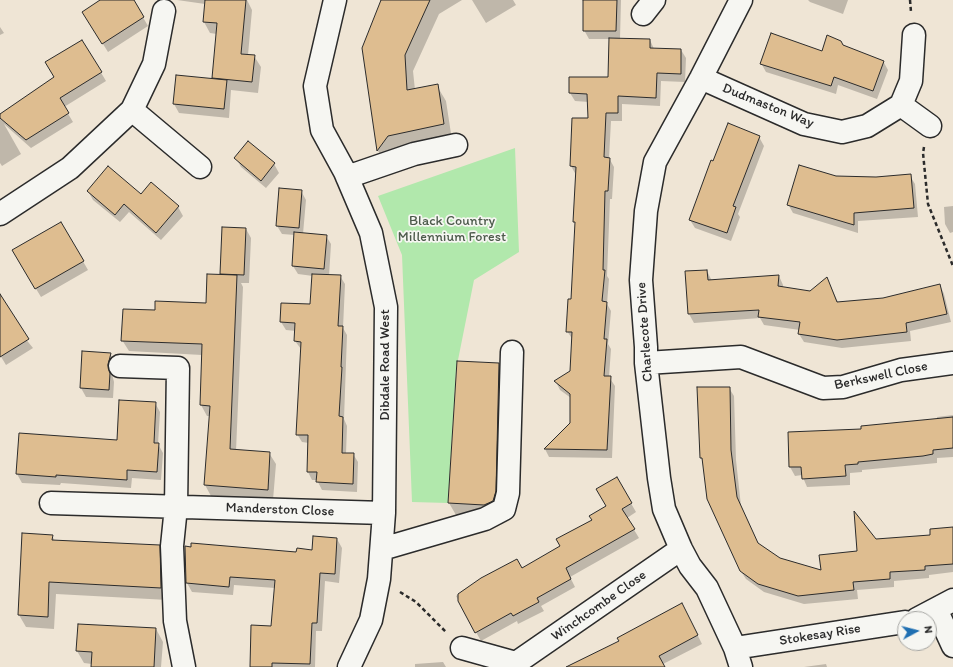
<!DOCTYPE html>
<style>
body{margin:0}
#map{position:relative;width:953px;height:667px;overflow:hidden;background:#efe5d5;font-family:Itim,sans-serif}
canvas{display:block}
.north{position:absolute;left:897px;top:611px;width:40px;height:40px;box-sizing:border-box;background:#f6f6f2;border:1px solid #a5a5a2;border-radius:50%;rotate:83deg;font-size:11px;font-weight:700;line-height:16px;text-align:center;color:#2b2b2b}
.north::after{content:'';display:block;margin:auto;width:14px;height:18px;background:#1f6fb2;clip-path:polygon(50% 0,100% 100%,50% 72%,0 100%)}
</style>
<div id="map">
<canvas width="953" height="667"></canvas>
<div class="north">N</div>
</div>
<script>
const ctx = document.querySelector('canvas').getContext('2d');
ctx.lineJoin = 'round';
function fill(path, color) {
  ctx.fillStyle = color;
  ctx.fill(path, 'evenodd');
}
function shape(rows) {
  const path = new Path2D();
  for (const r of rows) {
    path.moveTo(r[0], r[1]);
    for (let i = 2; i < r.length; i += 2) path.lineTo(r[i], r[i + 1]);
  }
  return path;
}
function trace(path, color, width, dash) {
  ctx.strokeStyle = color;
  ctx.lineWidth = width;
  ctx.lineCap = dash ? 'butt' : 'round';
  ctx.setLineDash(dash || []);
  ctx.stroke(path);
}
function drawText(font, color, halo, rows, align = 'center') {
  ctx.font = font + ' Itim,sans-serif';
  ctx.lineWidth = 3.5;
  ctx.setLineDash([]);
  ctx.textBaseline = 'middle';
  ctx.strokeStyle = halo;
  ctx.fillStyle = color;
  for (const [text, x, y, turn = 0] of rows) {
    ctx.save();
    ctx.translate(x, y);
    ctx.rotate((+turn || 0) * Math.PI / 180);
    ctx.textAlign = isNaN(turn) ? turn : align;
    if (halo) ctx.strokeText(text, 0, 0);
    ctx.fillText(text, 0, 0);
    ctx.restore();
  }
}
const green = shape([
 [515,148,519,252,474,280,456,370,448,503,412,502,402,255,378,196]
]);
const shadow = shape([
 [102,0,133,0,148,26,108,52,88,20],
 [177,0,247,0,252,10,248,55,254,56,261,67,258,93,231,90,229,118,179,113,174,104,214,79,217,34,210,33,204,22,205,4],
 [382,0,462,0,439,14,413,71,415,90,437,86,446,101,452,140,387,166,378,151,363,48],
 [472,0,513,0,516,5,486,23],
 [584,0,621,0,620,39,650,40,654,49,681,50,686,58,685,82,661,81,660,106,622,104,622,121,611,121,609,158,614,167,612,199,610,199,607,276,609,279,607,304,611,311,608,344,611,349,609,377,615,386,612,458,549,457,545,449,571,423,571,398,560,390,556,382,571,371,573,340,567,331,571,300,576,224,574,221,576,175,571,166,589,119,589,102,575,101,570,93,609,78,610,39,589,39,584,30],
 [808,0,848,0,843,14,810,2],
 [0,27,4,33,0,35],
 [82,41,106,81,64,107,73,122,31,148,4,124,21,154,2,166,0,163,0,114,55,78],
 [843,46,883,61,888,70,877,99,838,85,836,94,766,72,761,63,823,52],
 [759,137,764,146,738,214,740,217,731,241,695,228,690,220,714,162],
 [236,158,274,164,279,173,266,188,241,167],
 [910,176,915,184,918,217,858,221,858,233,793,213,788,204,836,177,876,178],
 [152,183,178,207,183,216,161,240,129,212,120,222,93,200,88,191,141,195],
 [301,191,306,200,303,234,326,236,331,244,329,276,340,276,345,284,343,328,347,335,344,419,347,426,346,454,353,454,358,462,357,492,322,490,317,480,312,480,308,472,309,443,302,442,297,434,301,349,295,341,296,331,286,330,281,322,282,304,311,305,313,276,298,274,293,266,295,235,282,234,277,226],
 [953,206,953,239,953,232,950,233,945,224,944,207],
 [61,223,88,270,41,297,13,251],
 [246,229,251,238,249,283,241,283,243,287,236,451,269,453,276,464,273,500,211,496,205,485,210,416,207,416,201,405,202,355,129,351,122,340,156,311,207,304],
 [707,271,712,281,779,276,783,285,783,288,810,292,827,278,838,302,883,299,940,285,944,294,951,322,910,331,911,341,842,348,804,342,799,334,800,330,764,325,760,318,694,323,689,314,686,272],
 [0,307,33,348,6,365,0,355],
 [110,354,115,362,112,374,114,382,113,398,86,397,81,388],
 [499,364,506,377,502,504,492,517,456,515,449,503],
 [729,388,734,396,736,460,741,506,759,545,780,559,822,572,858,552,875,540,931,536,953,528,953,572,929,575,929,578,894,581,894,587,857,590,858,599,804,604,764,592,746,579,740,570,701,457],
 [155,403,160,412,158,444,163,453,161,480,132,478,131,488,61,483,60,485,22,483,17,474,20,434,118,441],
 [953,415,953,457,937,458,937,463,862,470,862,472,850,473,850,485,807,487,802,475,795,476,790,467,789,433,862,430,937,420,937,417],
 [617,479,636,512,627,518,639,538,570,577,575,587,541,606,544,611,518,624,517,621,481,641,456,596,481,579,522,569,561,547,607,507],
 [52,536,55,541,159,546,166,559,168,600,56,594,54,629,26,627,19,615],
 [337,539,342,548,339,583,325,581,322,631,316,631,315,667,251,667,272,627,275,588,234,585,233,595,192,592,187,583,186,547,297,553,313,551],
 [686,612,702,644,663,664,664,667,598,667],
 [156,629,163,642,161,667,92,667,92,664,84,663,77,651],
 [443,662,446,667,415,667,415,664],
 [826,664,827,667,804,667]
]);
const building = shape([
 [100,0,134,0,144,17,102,44,82,12,100,0],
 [205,0,246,0,241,54,255,55,252,82,212,78,217,23,203,22,205,0],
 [381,0,430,0,405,55,407,90,438,84,444,124,388,136,377,151,362,48,381,0],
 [583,0,617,0,616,31,583,31,583,0],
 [771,33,822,51,827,35,841,41,843,45,884,61,873,91,834,77,831,86,760,64,771,33],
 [609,38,650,39,650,48,681,49,681,74,657,73,656,98,618,96,618,113,606,113,604,157,610,158,608,191,605,191,603,270,605,270,602,301,607,302,604,339,607,339,604,376,611,376,607,450,544,449,570,423,570,394,554,381,570,371,572,332,566,332,568,299,571,299,575,222,573,222,576,167,570,166,572,118,588,118,587,94,569,93,569,77,608,77,609,38],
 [82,40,102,72,60,98,69,113,26,140,0,118,0,114,54,77,45,62,82,40],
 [176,75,227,80,224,109,173,104,176,75],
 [728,123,760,136,733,206,736,207,727,233,689,220,711,160,713,161,728,123],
 [248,141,275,163,261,181,234,158,248,141],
 [799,165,836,176,876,177,911,174,914,208,854,213,854,225,787,205,799,165],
 [108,166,141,194,151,182,179,206,156,233,124,204,115,215,87,191,108,166],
 [279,188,302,190,299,228,276,226,279,188],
 [61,222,84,261,35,289,12,250,61,222],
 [222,227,246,228,244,275,220,274,222,227],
 [294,232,327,235,324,269,292,266,294,232],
 [707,270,708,280,779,275,778,286,810,291,827,277,837,302,883,298,940,284,947,314,906,323,907,332,837,340,798,334,800,322,758,317,759,310,688,314,685,271,707,270],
 [207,274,237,275,230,449,270,452,268,490,204,485,210,406,200,405,202,344,121,341,123,309,155,310,155,301,206,303,207,274],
 [312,274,341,275,338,326,343,326,341,367,342,367,339,416,343,417,342,453,354,453,353,484,316,482,317,472,307,472,308,435,296,435,301,342,294,341,295,323,280,322,281,303,310,304,312,274],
 [0,294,29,339,0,357,0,294],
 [82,351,111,353,108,365,110,373,109,390,80,388,82,351],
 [457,361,499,363,496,491,493,501,484,505,448,503,457,361],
 [697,387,730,387,731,450,737,497,758,543,780,558,821,570,819,555,857,551,854,511,876,539,930,535,930,529,953,527,953,564,925,566,925,570,890,572,890,579,853,582,854,590,798,596,758,584,740,571,707,499,702,458,700,458,697,387],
 [119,400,156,402,154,443,159,443,157,472,127,470,127,480,56,475,56,477,16,474,19,433,117,440,119,400],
 [953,417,953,448,933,450,933,454,923,456,858,462,858,464,845,465,846,476,802,479,801,467,789,467,788,432,861,429,861,426,953,417],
 [617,477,632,503,622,509,635,529,566,568,571,579,537,598,539,602,513,616,511,613,475,633,458,601,458,594,481,578,517,559,522,568,560,546,556,539,592,520,589,516,606,506,596,489,617,477],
 [22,533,53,535,52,540,160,545,161,588,49,582,48,617,18,615,22,533],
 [313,536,337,538,335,574,320,573,317,623,312,623,310,664,272,663,272,667,250,667,251,625,271,626,275,580,230,577,229,587,186,583,185,546,191,547,191,543,296,552,297,548,312,550,313,536],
 [682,603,698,635,659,656,665,667,566,667,619,641,617,638,682,603],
 [78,624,156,628,154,667,91,667,92,652,76,651,78,624]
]);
const path = shape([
 [910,0,911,12],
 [924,147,923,153,928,204,953,266],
 [400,592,416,602,446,632]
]);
const minor = shape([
 [335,0,315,86,322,130,345,172,371,233,386,307,384,513,379,579,371,620,349,667],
 [741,0,701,78,655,162,646,211,641,280,646,347,646,363,659,478,664,509,681,549,690,566,707,588,735,648,741,667],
 [643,14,654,0],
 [701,78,804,124,842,132,867,126,901,105,911,81,914,35],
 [901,105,930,126],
 [132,110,200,167],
 [347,177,414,154,456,145],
 [0,214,70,168,132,110,154,64,164,11],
 [646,363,741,357,823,388,843,387,901,370,953,363],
 [120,366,178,368,176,507,172,546,175,621,184,667],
 [51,503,384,513],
 [382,549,485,519,504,509,508,493,512,352],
 [936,609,953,646],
 [917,619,953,600],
 [462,648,516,663],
 [735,648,905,622],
 [516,667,516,663,681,549]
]);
const streetNames = [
 ["Dudmaston Way",768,106,22],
 ["Charlecote Drive",645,332,-94],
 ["Dibdale Road West",385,365,-90],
 ["Berkswell Close",881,376,-12],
 ["Manderston Close",280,510,2],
 ["Winchcombe Close",599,606,-35],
 ["Stokesay Rise",820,635,-9]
];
const parkNames = [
 ["Black Country",452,221],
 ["Millennium Forest",452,237]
];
fill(green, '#b1e8ac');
fill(shadow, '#0003');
fill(building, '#debd90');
trace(building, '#2b2b2b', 1);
trace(minor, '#2b2b2b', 25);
trace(path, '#2b2b2b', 2.5, [4, 3]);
trace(minor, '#f6f6f2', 22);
drawText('14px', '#2b2b2b', '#f6f6f2', streetNames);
drawText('14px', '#4c5a4b', '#f6f6f2', parkNames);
</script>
